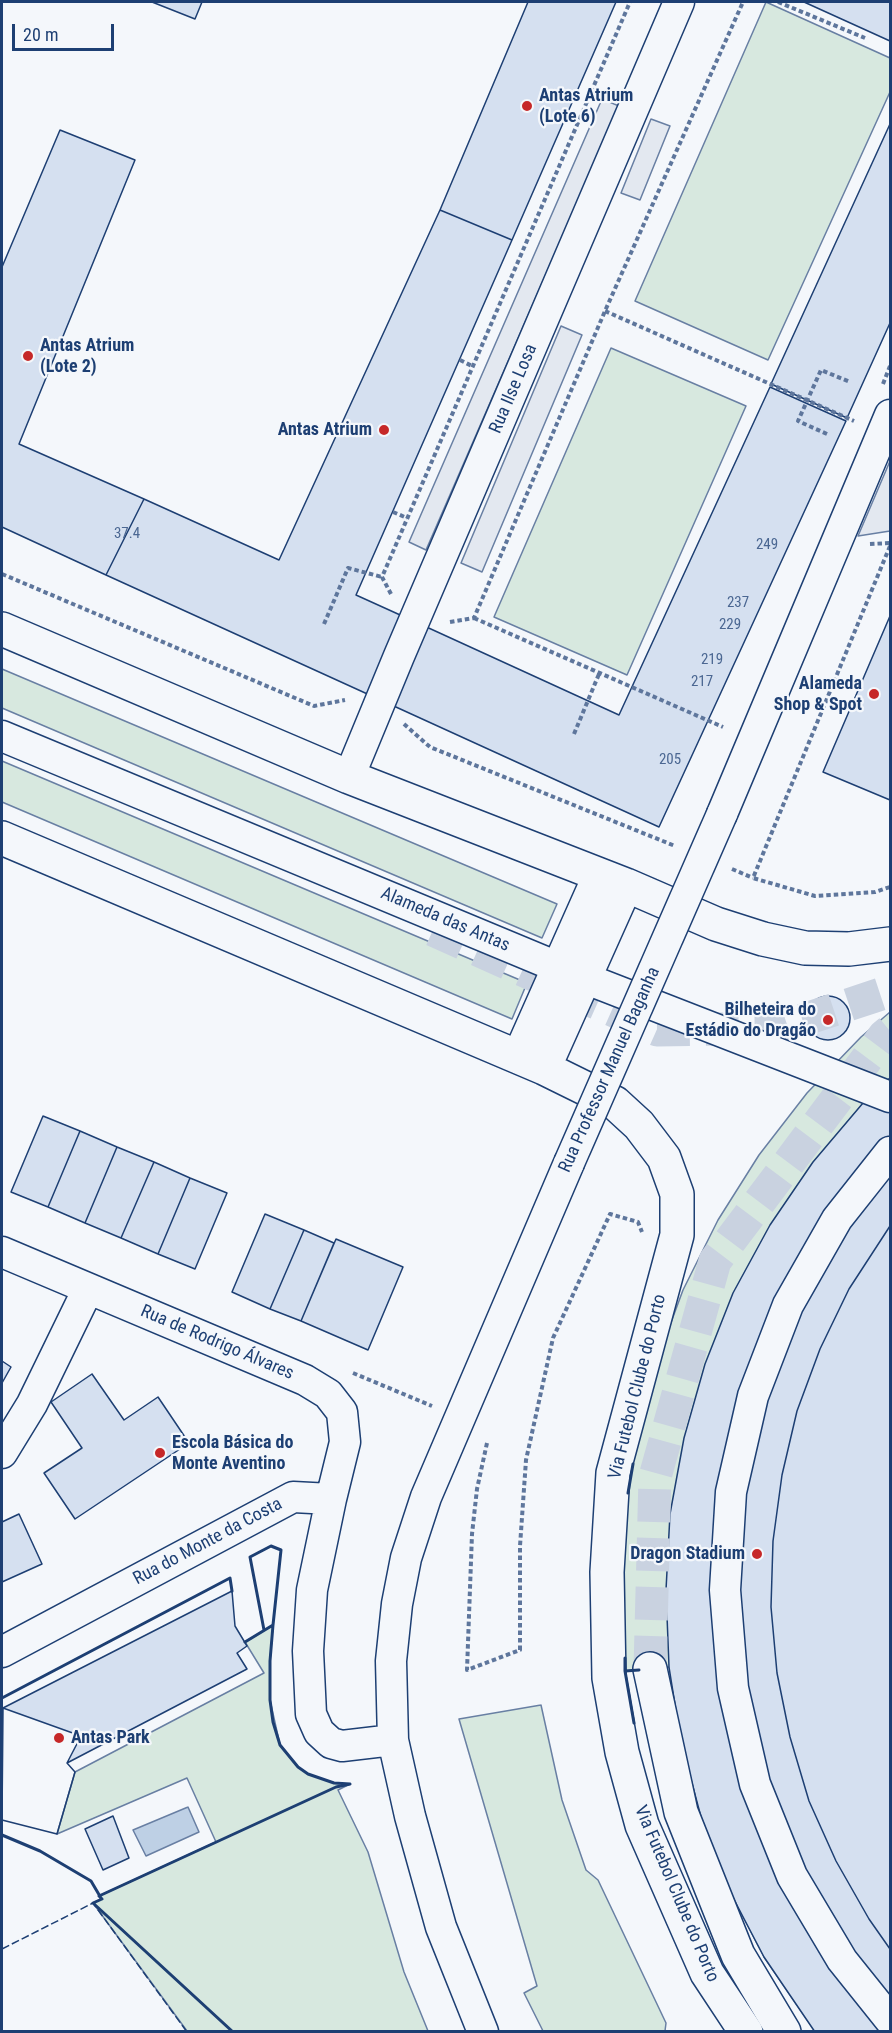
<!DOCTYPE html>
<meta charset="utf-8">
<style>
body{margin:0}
#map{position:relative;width:892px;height:2033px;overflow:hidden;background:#f4f7fb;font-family:"Roboto Condensed",sans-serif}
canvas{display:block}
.frame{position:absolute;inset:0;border:3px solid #1d3f73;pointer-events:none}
.scale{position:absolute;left:12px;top:24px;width:102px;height:27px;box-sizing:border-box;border:3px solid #1d3f73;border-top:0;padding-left:8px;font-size:18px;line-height:21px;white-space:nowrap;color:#1d3f73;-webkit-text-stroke:4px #f4f7fb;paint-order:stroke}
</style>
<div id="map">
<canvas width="892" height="2033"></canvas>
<div class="frame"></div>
<div class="scale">20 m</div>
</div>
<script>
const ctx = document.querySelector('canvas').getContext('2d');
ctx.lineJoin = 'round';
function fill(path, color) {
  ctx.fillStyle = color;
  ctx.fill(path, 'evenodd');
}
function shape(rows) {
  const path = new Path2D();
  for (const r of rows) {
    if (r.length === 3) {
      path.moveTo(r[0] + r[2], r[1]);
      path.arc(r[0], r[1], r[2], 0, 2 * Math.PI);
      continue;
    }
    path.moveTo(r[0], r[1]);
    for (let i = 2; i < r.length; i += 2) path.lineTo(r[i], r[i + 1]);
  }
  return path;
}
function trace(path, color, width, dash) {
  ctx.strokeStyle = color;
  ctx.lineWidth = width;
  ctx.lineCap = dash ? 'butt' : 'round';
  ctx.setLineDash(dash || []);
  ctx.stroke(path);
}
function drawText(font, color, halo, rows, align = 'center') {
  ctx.font = font + ' "Roboto Condensed",sans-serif';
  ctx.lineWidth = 4.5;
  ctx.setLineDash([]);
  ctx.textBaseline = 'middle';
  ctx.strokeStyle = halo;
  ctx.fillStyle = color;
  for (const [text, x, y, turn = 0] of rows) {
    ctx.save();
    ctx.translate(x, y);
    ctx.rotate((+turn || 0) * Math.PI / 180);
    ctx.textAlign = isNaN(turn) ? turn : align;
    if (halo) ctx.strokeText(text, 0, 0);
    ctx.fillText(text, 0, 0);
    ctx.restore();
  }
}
const green = shape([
 [766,2,890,58,890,92,768,360,635,301,766,2],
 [611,348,746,406,627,675,494,617,611,348],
 [2,669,557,904,542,938,2,708,2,669],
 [2,761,527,983,512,1019,2,802,2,761],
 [890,1012,890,2031,815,2031,764,1957,728,1888,701,1817,681,1743,669,1667,625,1671,621,1593,625,1515,636,1438,656,1363,683,1290,718,1220,759,1155,807,1093,861,1037,890,1012],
 [273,1625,270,1661,270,1700,280,1745,298,1767,308,1774,334,1783,350,1784,338,1790,368,1852,404,1972,428,2031,187,2031,93,1903,101,1899,99,1896,216,1842,187,1778,57,1834,75,1772,264,1673,245,1642,273,1625],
 [541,1705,562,1800,586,1870,598,1880,666,2023,665,2031,543,2031,524,1993,537,1986,459,1719,541,1705]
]);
const parking = shape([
 [602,99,619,106,426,550,409,542,602,99],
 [651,119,670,126,640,200,621,193,651,119],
 [561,326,582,335,482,572,461,563,561,326],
 [890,461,890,531,858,536,890,461]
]);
const water = shape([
 [188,1807,199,1832,146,1856,133,1830,188,1807]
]);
const building = shape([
 [152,2,202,2,195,19,152,2],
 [528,2,616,2,512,240,440,210,528,2],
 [804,2,890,2,890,41,804,2],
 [890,124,890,323,847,418,771,384,890,124],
 [60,130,135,160,19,444,144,499,106,575,2,527,2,267,60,130],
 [440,210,512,240,356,595,409,619,374,697,106,575,144,499,279,560,440,210],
 [770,387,846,421,659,827,374,697,409,619,619,715,770,387],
 [890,616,890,800,823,772,890,616],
 [828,1018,22],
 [890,1078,890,1226,849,1289,820,1349,797,1411,782,1475,773,1541,771,1607,777,1673,790,1737,809,1801,836,1861,869,1919,890,1949,890,2032,815,2032,764,1957,728,1888,701,1817,681,1742,669,1667,666,1590,670,1514,684,1438,705,1364,733,1293,770,1225,813,1162,863,1103,890,1078],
 [43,1116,80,1131,48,1207,11,1192,43,1116],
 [80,1131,117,1147,85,1223,48,1207,80,1131],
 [117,1147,154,1162,121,1238,85,1223,117,1147],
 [154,1162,190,1178,158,1254,121,1238,154,1162],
 [190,1178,227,1193,195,1269,158,1254,190,1178],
 [265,1214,304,1230,270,1309,232,1292,265,1214],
 [890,1226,890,1949,869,1919,836,1861,809,1801,790,1737,777,1673,771,1607,773,1541,782,1475,797,1411,820,1349,849,1289,890,1226],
 [304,1230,334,1243,301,1321,270,1309,304,1230],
 [336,1239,403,1267,368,1350,301,1321,336,1239],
 [2,1361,11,1367,2,1383,2,1361],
 [92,1374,124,1420,158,1397,189,1443,75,1519,44,1473,82,1448,51,1402,92,1374],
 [19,1514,42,1564,2,1582,2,1522,19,1514],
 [232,1591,235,1626,247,1646,237,1653,247,1669,67,1763,75,1772,57,1834,2,1820,3,1708,232,1591],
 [3,1708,81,1736,67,1763,75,1772,57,1834,2,1820,3,1708],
 [113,1816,129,1858,103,1870,85,1829,113,1816]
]);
const primaryTunnel = shape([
 [433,930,657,1030,779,1028,890,991],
 [650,1669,655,1477,715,1261,884,1036,890,1031]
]);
const path = shape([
 [778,2,865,38],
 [605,311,854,421],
 [460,360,472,366],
 [883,384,890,366],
 [827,434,798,421,821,370,850,382],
 [393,512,407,518],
 [870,544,890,543],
 [890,546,753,878,815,896,875,892,890,887],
 [2,574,314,706,345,700],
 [391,594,382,577,630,2],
 [474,618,723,727],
 [450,622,474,618,605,311,743,2],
 [324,624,348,568,382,577],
 [404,724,430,747,675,846],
 [574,734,599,674],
 [732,869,753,878],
 [353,1373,432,1406],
 [487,1443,477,1489,472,1534,467,1670,520,1650,520,1546,526,1460,553,1338,610,1214,638,1222,642,1232]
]);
const street = shape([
 [2,736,584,978,890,1097],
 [349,777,399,656,679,2],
 [722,814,890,415],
 [890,1152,837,1219,788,1305,753,1396,731,1492,725,1590,733,1688,755,1784,792,1876,842,1960,890,2020],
 [2,1252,305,1380,328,1394,342,1412,345,1442,331,1499],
 [2,1453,32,1404,88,1289],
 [2,1652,293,1497,331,1499,312,1590,308,1651,311,1714,319,1732,331,1743,342,1746,393,1740],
 [483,2032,441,1927,410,1816,393,1740,391,1661,397,1604,406,1558,426,1497,569,1163]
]);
const secondary = shape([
 [2,629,349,777,626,885,716,924,763,939,805,948,849,949,890,944],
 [2,838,544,1068,615,1103,639,1125,664,1158,677,1194,677,1235,613,1473,607,1572,609,1678,622,1752,642,1825,707,1973,746,2032],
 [519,1057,600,875],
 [544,1068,626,885]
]);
const primary = shape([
 [650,1669,681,1812,738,1955,784,2032]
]);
const streetBridge = shape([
 [569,1163,722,814]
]);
const fence = shape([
 [2,1949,93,1903,187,2032]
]);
const wall = shape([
 [628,1493,633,1464],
 [245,1642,273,1625,281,1550,271,1546,250,1557,264,1630],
 [625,1658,625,1671,639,1670],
 [625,1671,634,1723],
 [2,1698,230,1578,232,1591],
 [2,1835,40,1851,91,1881,101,1898],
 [233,2032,93,1903,102,1899,99,1896,336,1787,350,1784,334,1783,308,1774,298,1767,280,1745,273,1722,270,1700,270,1661,273,1625]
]);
const markers = [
 [527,106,6,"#c62828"],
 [28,356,6,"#c62828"],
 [384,430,6,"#c62828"],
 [874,694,6,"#c62828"],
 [828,1020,6,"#c62828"],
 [160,1453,6,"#c62828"],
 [757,1554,6,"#c62828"],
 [59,1738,6,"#c62828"]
];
const numberNames = [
 ["37.4",127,534],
 ["249",767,545],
 ["237",738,603],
 ["229",730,625],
 ["219",712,660],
 ["217",702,682],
 ["205",670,760]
];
const poiNames = [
 ["Antas Atrium",539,96],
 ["(Lote 6)",539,117],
 ["Antas Atrium",40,346],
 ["(Lote 2)",40,367],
 ["Antas Atrium",372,430,"right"],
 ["Alameda",862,684,"right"],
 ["Shop & Spot",862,705,"right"],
 ["Bilheteira do",816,1010,"right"],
 ["Estádio do Dragão",816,1031,"right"],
 ["Escola Básica do",172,1443],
 ["Monte Aventino",172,1464],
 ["Dragon Stadium",745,1554,"right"],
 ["Antas Park",71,1738]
];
const streetNames = [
 ["Rua Ilse Losa",514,389,-67],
 ["Alameda das Antas",445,920,23],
 ["Rua Professor Manuel Baganha",610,1070,-66],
 ["Rua de Rodrigo Álvares",217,1343,23],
 ["Via Futebol Clube do Porto",638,1387,-76],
 ["Rua do Monte da Costa",208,1542,-28],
 ["Via Futebol Clube do Porto",676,1894,67]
];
fill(green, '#d7e8df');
trace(green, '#687fa3', 1.5);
fill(parking, '#e3e8f0');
trace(parking, '#687fa3', 1.5);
fill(water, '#bed0e5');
trace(water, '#687fa3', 1.5);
fill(building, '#d5e0f0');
trace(building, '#1d3f73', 1.5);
trace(primaryTunnel, '#c9d2e0', 33, [33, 16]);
trace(street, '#1d3f73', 33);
trace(secondary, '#1d3f73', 36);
trace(primary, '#1d3f73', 36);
trace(path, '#5e769c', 4, [4.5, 3]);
trace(street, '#f4f7fb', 30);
trace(secondary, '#f4f7fb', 33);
trace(primary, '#f4f7fb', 33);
trace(streetBridge, '#1d3f73', 33, []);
trace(streetBridge, '#f4f7fb', 30);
trace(fence, '#1d3f73', 1.5, [8, 3]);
trace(wall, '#1d3f73', 3);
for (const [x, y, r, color] of markers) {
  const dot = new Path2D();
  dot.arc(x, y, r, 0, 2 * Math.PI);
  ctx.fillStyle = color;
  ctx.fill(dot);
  trace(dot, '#f4f7fb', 2);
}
drawText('15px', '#4b6792', null, numberNames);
drawText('bold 18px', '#1d3f73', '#f4f7fb', poiNames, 'left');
drawText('18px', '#1d3f73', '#f4f7fb', streetNames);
</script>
